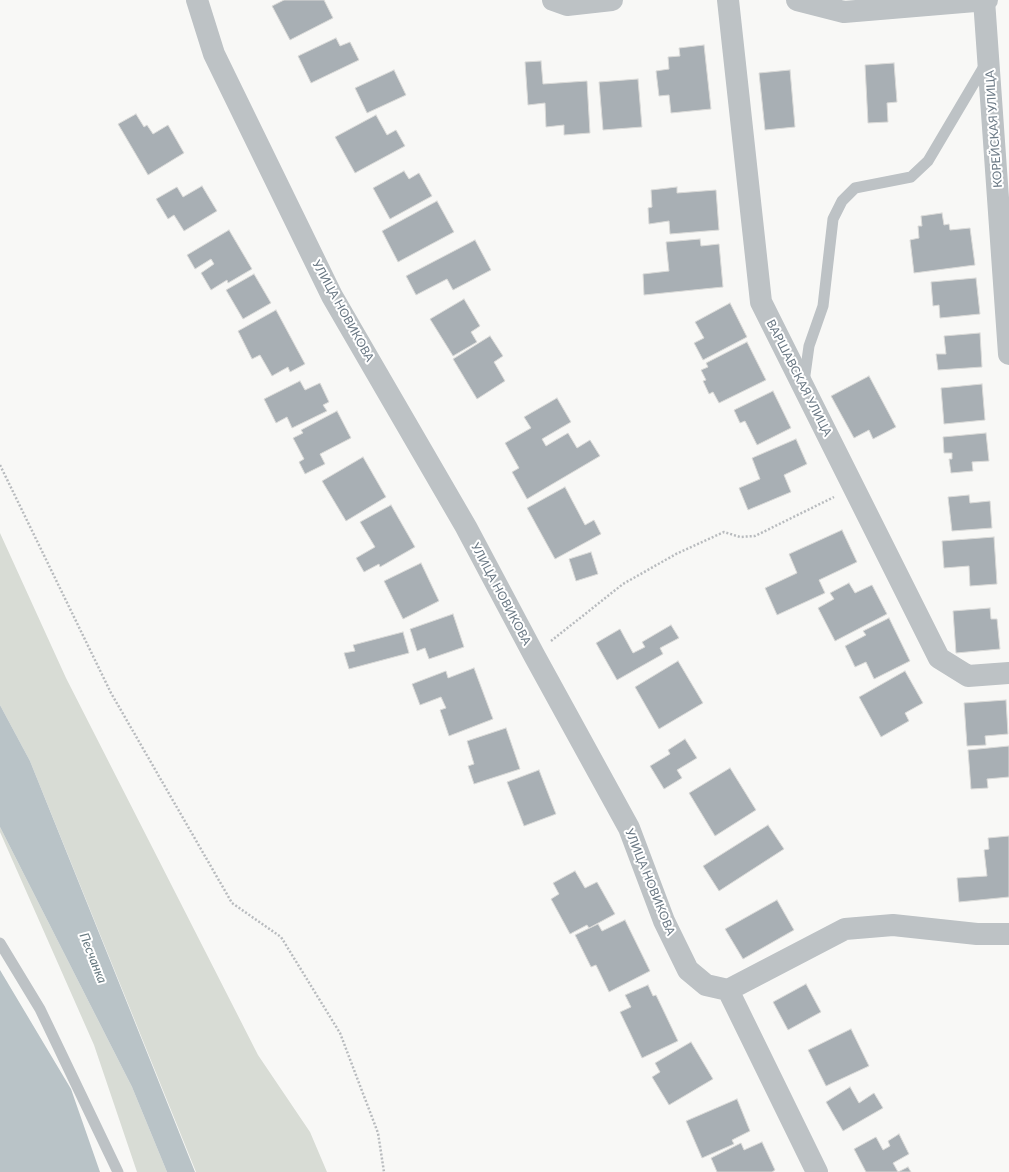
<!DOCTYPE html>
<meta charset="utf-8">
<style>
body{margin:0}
canvas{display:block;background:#f8f8f6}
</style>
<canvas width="1009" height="1172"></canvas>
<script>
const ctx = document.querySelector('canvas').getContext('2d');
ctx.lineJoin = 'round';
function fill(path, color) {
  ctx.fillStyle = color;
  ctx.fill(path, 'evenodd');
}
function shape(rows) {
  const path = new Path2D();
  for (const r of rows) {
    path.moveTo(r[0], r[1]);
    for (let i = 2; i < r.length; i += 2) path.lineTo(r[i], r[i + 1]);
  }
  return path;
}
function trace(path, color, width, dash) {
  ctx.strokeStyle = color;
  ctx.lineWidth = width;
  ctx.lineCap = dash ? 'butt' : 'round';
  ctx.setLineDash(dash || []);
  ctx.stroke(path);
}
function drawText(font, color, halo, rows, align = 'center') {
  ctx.font = font + ' Lato,sans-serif';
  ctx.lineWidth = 4;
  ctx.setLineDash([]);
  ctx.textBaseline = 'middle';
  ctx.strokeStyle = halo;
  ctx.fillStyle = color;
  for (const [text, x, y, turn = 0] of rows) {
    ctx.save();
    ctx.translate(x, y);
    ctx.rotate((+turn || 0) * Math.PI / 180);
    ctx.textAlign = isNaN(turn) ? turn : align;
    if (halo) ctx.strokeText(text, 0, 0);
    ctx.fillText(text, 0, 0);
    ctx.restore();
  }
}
const green = shape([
 [0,533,66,678,258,1055,310,1132,327,1172,196,1172,30,761,0,705],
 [0,827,132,1087,167,1172,137,1172,94,1045,0,832]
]);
const water = shape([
 [0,705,30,761,195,1172,167,1172,132,1087,0,827],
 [0,970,71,1089,100,1172,0,1172]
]);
const building = shape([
 [284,0,324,0,333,18,290,40,272,6,284,0],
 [336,38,340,46,350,42,359,60,311,83,298,56,336,38],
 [704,45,711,109,671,113,669,95,659,96,656,71,669,69,668,57,680,56,679,48,704,45],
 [541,61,543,84,587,81,590,133,564,135,564,125,546,127,545,103,528,105,525,62,541,61],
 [894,63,897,102,887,103,888,122,868,123,865,65,894,63],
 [394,70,406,95,367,113,355,88,394,70],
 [790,70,795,127,765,130,759,73,790,70],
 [638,79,642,127,603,130,599,82,638,79],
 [136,114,144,127,147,125,153,134,168,125,184,153,148,175,118,124,136,114],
 [376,115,387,135,396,130,405,146,355,173,335,137,376,115],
 [404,171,409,179,419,173,432,196,390,219,373,188,404,171],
 [202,186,217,211,184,231,174,215,168,219,156,199,177,187,183,197,202,186],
 [677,187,677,193,716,190,719,230,670,234,669,221,649,224,648,208,652,207,651,190,677,187],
 [437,201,454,232,398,262,382,231,437,201],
 [942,213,944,225,949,224,950,230,970,228,975,265,914,273,910,240,919,238,918,226,922,226,921,216,942,213],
 [229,230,252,269,228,283,227,280,211,290,201,273,214,264,211,259,195,269,187,255,229,230],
 [700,239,701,246,719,244,723,287,644,295,643,274,669,271,666,242,700,239],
 [475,240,491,270,453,290,447,279,416,295,406,276,475,240],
 [254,274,271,303,243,319,226,290,254,274],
 [976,278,980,314,940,318,939,305,933,306,931,282,976,278],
 [464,299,480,326,471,332,477,342,453,356,430,319,464,299],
 [730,303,747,337,703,360,694,343,704,338,695,322,730,303],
 [276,310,305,364,290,372,288,367,272,376,260,355,252,359,238,331,276,310],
 [980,333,982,367,938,370,936,354,946,354,944,336,980,333],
 [490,336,503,356,494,362,505,381,477,399,453,359,490,336],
 [747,342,766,380,719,403,713,392,709,394,703,381,706,380,701,370,708,367,706,363,747,342],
 [869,376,896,427,873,439,869,430,854,438,831,396,869,376],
 [300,381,305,390,320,383,329,402,323,405,327,411,292,428,287,417,276,423,264,399,300,381],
 [982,384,985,420,944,424,941,388,982,384],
 [773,391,791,428,757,445,745,421,740,423,734,410,773,391],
 [557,398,571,422,542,439,546,446,568,433,577,448,590,440,600,456,527,499,512,472,519,468,505,443,531,428,524,417,557,398],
 [337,411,351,438,320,454,325,464,305,474,299,462,304,459,293,438,303,433,301,430,337,411],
 [986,433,989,461,972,462,973,471,951,473,949,459,952,459,952,453,944,453,943,437,986,433],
 [796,439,807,464,784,475,791,492,748,510,739,488,760,479,752,458,796,439],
 [363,457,386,497,346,521,322,481,363,457],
 [565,487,585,525,594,520,601,534,555,559,527,508,565,487],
 [969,495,970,503,990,501,992,528,952,531,948,497,969,495],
 [391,505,415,547,380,567,379,564,364,572,356,558,375,547,360,522,391,505],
 [842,530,857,562,819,580,825,593,777,615,765,588,797,573,789,554,842,530],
 [994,537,997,584,970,586,969,566,944,568,942,541,994,537],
 [591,552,598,574,576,581,569,559,591,552],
 [421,563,439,601,403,619,384,581,421,563],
 [849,583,855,593,872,585,887,614,835,641,818,608,834,599,830,593,849,583],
 [990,608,991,619,997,619,1000,649,956,653,953,611,990,608],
 [453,614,464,647,429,659,425,648,417,651,410,629,453,614],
 [889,618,910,661,874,679,866,662,855,667,845,646,866,635,863,631,889,618],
 [671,625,679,638,660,648,663,654,617,680,596,643,620,629,633,653,645,647,642,642,671,625],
 [403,632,409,653,349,669,344,653,355,651,353,645,403,632],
 [678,661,703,703,659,729,635,687,678,661],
 [474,668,493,719,449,736,440,710,446,708,441,697,420,705,412,684,446,671,448,678,474,668],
 [905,671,923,703,905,713,909,721,881,737,859,697,905,671],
 [1006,700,1008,734,985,736,986,745,967,746,964,703,1006,700],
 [506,728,520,769,474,784,468,766,474,764,467,741,506,728],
 [685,739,697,758,677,770,682,778,664,789,650,766,670,754,668,750,685,739],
 [1009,746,1009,777,987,779,988,788,971,789,968,750,1009,746],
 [730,768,756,810,715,836,689,793,730,768],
 [539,770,556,814,524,826,507,782,539,770],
 [768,825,784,849,719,891,703,866,768,825],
 [1009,836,1009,897,959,902,957,878,987,876,984,850,989,849,988,838,1009,836],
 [575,871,585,888,597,882,615,914,589,928,587,925,570,934,551,899,559,894,553,883,575,871],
 [777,900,794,930,743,959,725,929,777,900],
 [625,920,650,971,609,992,596,965,591,967,575,935,598,924,602,931,625,920],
 [806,984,821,1012,788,1030,773,1002,806,984],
 [648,985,653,996,656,995,678,1041,642,1058,620,1012,631,1007,625,995,648,985],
 [851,1029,869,1066,826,1086,808,1050,851,1029],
 [691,1042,713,1079,669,1105,652,1077,660,1072,655,1063,691,1042],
 [850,1087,859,1103,874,1093,883,1108,843,1131,826,1102,850,1087],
 [737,1099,750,1131,732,1140,734,1144,702,1158,686,1121,737,1099],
 [899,1134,909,1154,893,1163,898,1172,866,1172,854,1149,876,1137,883,1150,890,1146,888,1141,899,1134],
 [762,1142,775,1170,772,1172,717,1172,711,1158,741,1143,744,1150,762,1142],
 [908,1167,911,1172,898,1172,908,1167]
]);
const path = shape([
 [0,465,111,693,232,903,281,937,340,1033,378,1133,384,1172],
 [551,641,623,584,676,554,724,532,740,537,755,536,834,497]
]);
const lane = shape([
 [804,382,809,346,823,306,833,219,842,201,855,188,911,177,928,161,986,63],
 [0,943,40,1009,118,1172]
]);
const street = shape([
 [197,0,214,54,332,296,466,527,534,655,629,828,664,921,688,970,706,985,728,990,817,1172],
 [553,0,567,5,612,0],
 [728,0,761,302,939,658,968,676,1009,673],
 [797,0,844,12,987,0],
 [984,0,1009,354],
 [728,990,845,929,893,925,977,934,1009,934]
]);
const streetNames = [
 ["КОРЕЙСКАЯ УЛИЦА",994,129,-94],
 ["УЛИЦА НОВИКОВА",343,311,61],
 ["ВАРШАВСКАЯ УЛИЦА",799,378,63],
 ["УЛИЦА НОВИКОВА",501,594,62],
 ["УЛИЦА НОВИКОВА",650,882,68]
];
const waterNames = [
 ["Песчанка",93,958,68]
];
fill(green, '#d8dcd5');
fill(water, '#b9c3c7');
fill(building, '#a8afb4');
trace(building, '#dadad8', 1);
trace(path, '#b8bbbe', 2.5, [2, 2]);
trace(lane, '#bdc2c5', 11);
trace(street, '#bdc2c5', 22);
drawText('12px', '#6a7884', '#fff', streetNames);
drawText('italic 13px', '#66787f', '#fff', waterNames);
</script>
